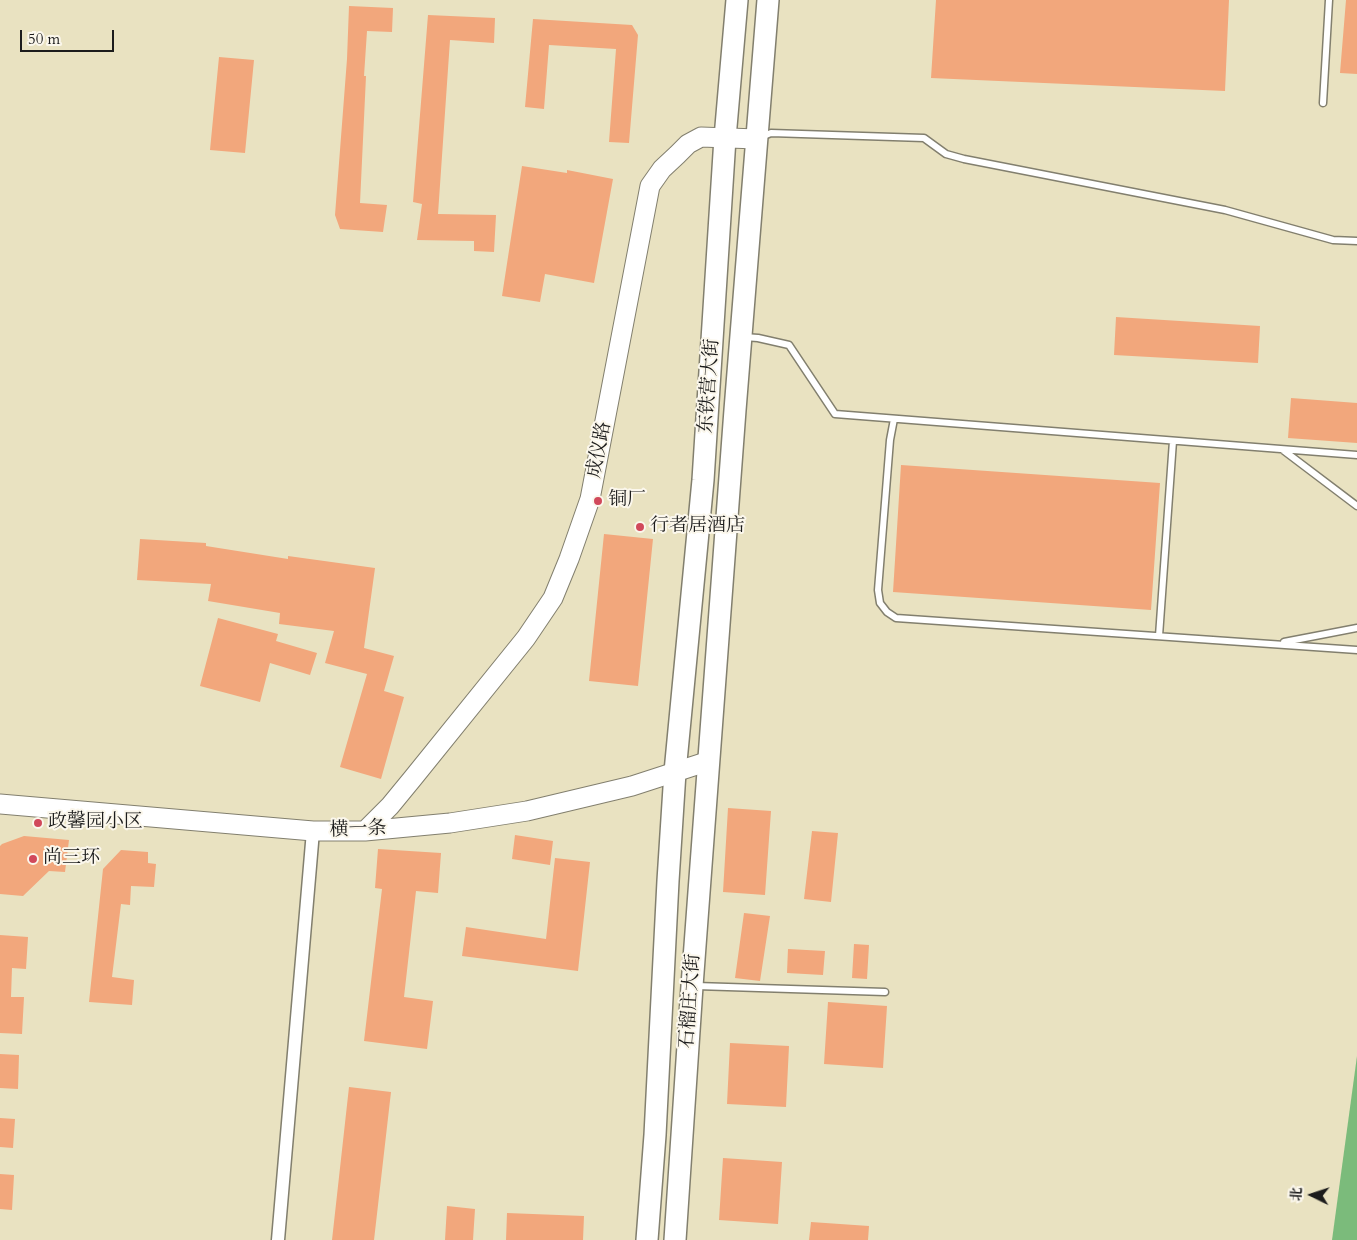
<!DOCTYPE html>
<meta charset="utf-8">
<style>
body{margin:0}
#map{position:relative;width:1357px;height:1240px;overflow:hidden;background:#e9e2c1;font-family:Cardo,"Noto Serif SC",serif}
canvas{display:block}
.north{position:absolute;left:1287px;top:1170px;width:50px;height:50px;-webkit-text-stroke:4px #fbf7ec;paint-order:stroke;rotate:274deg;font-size:14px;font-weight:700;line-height:20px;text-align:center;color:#1c1c1c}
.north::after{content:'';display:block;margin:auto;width:18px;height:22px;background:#1c1c1c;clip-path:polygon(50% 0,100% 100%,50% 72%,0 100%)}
.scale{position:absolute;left:20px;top:30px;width:94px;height:22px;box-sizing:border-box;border:2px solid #1c1c1c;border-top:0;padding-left:6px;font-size:15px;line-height:18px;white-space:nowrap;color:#1c1c1c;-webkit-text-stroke:4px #fbf7ec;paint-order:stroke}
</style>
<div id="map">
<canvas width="1357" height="1240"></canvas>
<div class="north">北</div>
<div class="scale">50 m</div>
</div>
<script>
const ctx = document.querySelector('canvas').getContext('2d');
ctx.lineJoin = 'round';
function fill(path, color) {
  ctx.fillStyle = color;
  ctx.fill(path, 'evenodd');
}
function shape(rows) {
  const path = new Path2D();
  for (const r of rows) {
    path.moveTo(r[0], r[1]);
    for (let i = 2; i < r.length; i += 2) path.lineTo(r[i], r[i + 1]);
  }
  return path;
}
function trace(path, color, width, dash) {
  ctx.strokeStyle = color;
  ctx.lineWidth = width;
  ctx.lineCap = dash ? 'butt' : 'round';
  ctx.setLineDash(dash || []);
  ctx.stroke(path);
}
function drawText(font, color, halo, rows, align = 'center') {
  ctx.font = font + ' Cardo,"Noto Serif SC",serif';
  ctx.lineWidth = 4;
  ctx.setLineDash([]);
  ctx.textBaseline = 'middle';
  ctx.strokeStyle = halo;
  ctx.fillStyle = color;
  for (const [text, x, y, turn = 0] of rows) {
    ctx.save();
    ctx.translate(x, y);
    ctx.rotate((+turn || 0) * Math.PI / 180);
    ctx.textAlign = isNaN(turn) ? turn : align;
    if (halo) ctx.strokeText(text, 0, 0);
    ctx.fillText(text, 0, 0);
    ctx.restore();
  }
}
const forest = shape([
 [1357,1056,1357,1240,1332,1240]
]);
const building = shape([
 [936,0,1229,0,1225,91,931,78],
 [1346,0,1357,0,1357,74,1340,73],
 [349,6,393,8,392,32,367,31,364,76,366,76,360,203,387,205,383,232,340,229,335,215,347,59],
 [428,15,495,18,494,43,450,40,438,214,496,215,494,252,474,251,474,241,417,240,422,204,413,202],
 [533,19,632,25,638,35,629,143,609,142,616,49,549,45,544,109,525,107],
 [219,57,254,60,245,153,210,150],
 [522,166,567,173,567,170,613,179,594,283,545,274,540,302,502,296],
 [1116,317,1260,326,1258,363,1114,355],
 [1291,398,1357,403,1357,443,1288,438],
 [901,465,1160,483,1151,610,893,592],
 [604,534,653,539,638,686,589,681],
 [140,539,206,543,206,546,288,559,288,556,375,568,364,648,394,656,384,691,404,697,381,779,340,767,367,674,325,663,334,631,279,624,280,613,208,601,211,584,137,580],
 [218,618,278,634,276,641,317,653,310,675,270,663,260,702,200,686],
 [728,808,771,811,765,895,723,892],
 [812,831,838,833,831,902,804,899],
 [515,835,553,841,550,865,512,859],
 [24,836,69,840,65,872,49,871,23,896,0,894,0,846,2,844],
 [378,849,441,853,438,893,416,891,404,997,433,1001,427,1049,364,1041,382,889,375,888],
 [121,850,148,852,148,863,156,864,154,887,131,886,130,905,121,904,112,977,134,980,132,1005,89,1002,103,869],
 [555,858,590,862,578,971,462,956,466,927,546,939],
 [744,913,770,916,760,981,735,978],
 [0,935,28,937,26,969,12,968,11,997,24,997,22,1034,0,1033],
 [854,944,869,945,867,979,852,978],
 [788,949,825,951,823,975,787,973],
 [828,1002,887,1006,883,1068,824,1064],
 [730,1043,789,1046,786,1107,727,1104],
 [0,1054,19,1055,18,1089,0,1088],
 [349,1087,391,1092,374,1240,332,1240],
 [0,1118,15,1119,13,1148,0,1147],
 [723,1158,782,1162,778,1224,719,1220],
 [0,1174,14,1175,12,1210,0,1209],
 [447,1206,475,1209,473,1240,445,1240],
 [507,1213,584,1216,583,1240,506,1240],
 [811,1222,869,1226,868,1240,809,1240]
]);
const lane = shape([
 [1323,103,1329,0],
 [761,137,771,133,924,138,946,154,964,159,1225,210,1333,240,1357,241],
 [744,337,758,338,789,345,835,414,1357,455],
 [894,419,890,440,878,590,880,603,887,612,896,618,1357,650],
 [1283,450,1357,506],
 [1159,636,1173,441],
 [1284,642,1357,628],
 [696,986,885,992]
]);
const street = shape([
 [278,1240,313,831]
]);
const secondary = shape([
 [0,804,313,831,365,831,450,823,527,811,632,786,709,761],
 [365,831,390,806,413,778,526,638,553,598,569,559,590,499,650,186,662,169,677,155,688,144,701,137,757,139]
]);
const primary = shape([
 [647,1240,655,1135,668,881,675,772,703,480,725,138,737,0],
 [675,1240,692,986,735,410,768,0]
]);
const markers = [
 [598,501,5,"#d1495b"],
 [640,527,5,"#d1495b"],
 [38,823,5,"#d1495b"],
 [33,859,5,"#d1495b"]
];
const streetNames = [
 ["东铁营大街",710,386,-86],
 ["成仪路",600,450,-79],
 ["横一条",358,830,-2],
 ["石榴庄大街",691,1001,-86]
];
const poiNames = [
 ["铜厂",608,501],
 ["行者居酒店",650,527],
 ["政馨园小区",48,823],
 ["尚三环",43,859]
];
fill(forest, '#7bbb7b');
fill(building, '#f2a77c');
trace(lane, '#827f6e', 9);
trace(street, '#827f6e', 15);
trace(secondary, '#827f6e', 21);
trace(primary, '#827f6e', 24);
trace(lane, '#fff', 6);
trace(street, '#fff', 12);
trace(secondary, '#fff', 19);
trace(primary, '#fff', 21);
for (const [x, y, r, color] of markers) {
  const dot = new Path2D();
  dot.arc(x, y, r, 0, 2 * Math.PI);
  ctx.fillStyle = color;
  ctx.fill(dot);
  trace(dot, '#fbf7ec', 2);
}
drawText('19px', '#1c1c1c', '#fbf7ec', streetNames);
drawText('19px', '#1c1c1c', '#fbf7ec', poiNames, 'left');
</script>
